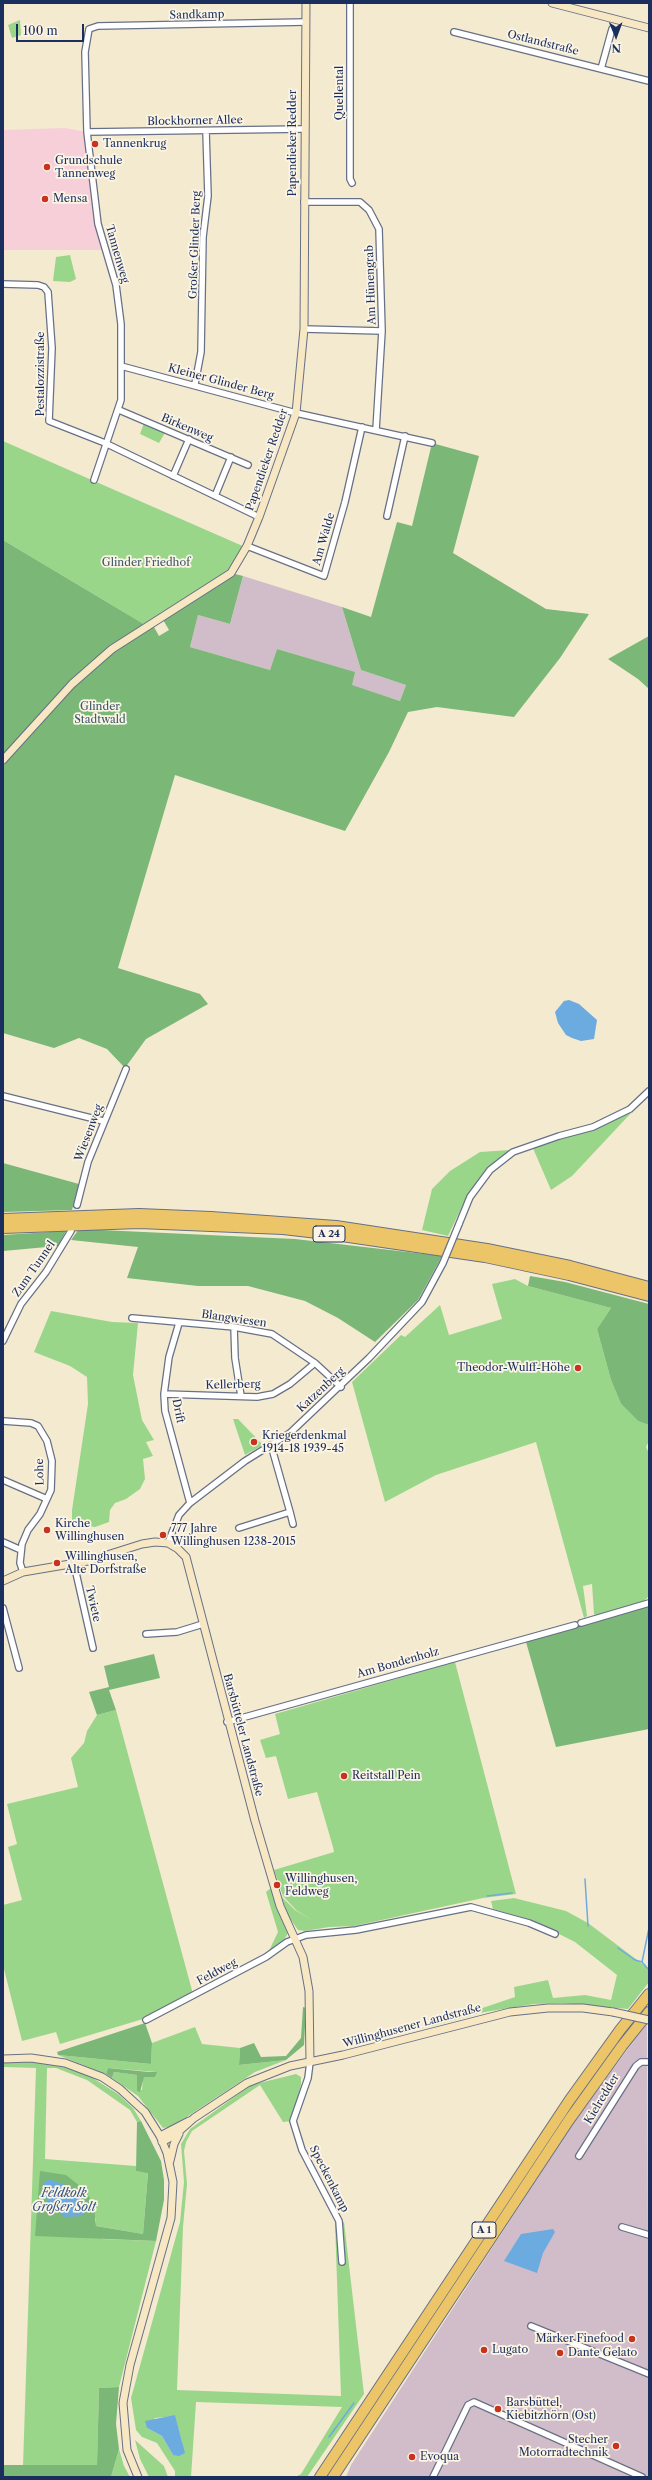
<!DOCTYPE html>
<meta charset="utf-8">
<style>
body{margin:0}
#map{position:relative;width:652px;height:2480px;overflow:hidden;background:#f4ead0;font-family:"Libre Caslon Text",serif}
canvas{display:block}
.frame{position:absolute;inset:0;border:4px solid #1b2f5e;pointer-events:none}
.north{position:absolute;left:596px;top:16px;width:40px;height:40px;-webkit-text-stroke:3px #fcf5e5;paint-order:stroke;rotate:179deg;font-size:11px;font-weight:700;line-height:16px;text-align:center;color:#1b2f5e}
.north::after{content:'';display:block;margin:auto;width:14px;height:18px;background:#1b2f5e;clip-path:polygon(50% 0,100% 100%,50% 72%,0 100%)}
.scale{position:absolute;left:16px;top:24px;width:68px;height:18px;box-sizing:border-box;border:2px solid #1b2f5e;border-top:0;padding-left:5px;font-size:12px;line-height:14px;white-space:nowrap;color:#1b2f5e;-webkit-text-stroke:3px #fcf5e5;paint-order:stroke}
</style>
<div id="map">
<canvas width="652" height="2480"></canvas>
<div class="frame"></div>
<div class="north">N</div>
<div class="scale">100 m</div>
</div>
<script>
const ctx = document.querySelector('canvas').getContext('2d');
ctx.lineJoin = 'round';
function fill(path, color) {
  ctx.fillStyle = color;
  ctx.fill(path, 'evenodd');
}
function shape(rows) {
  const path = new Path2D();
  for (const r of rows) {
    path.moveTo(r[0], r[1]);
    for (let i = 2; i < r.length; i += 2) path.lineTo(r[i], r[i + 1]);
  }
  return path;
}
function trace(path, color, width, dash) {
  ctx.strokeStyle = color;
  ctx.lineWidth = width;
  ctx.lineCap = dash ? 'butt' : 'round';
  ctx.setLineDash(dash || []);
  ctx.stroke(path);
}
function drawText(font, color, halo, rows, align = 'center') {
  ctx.font = font + ' "Libre Caslon Text",serif';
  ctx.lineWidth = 3.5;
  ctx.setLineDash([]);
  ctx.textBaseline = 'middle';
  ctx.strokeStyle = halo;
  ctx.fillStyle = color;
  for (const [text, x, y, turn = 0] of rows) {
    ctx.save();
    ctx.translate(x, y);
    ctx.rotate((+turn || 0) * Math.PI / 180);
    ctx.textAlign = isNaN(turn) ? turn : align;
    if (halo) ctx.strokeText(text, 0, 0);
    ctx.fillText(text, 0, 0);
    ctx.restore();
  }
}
const built = shape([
 [65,128,87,132,104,250,3,250,3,130]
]);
const industrial = shape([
 [243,576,342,607,361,670,406,685,400,701,351,685,354,672,277,649,270,670,190,647,198,615,230,624],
 [647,2023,649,2477,346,2477,351,2465,574,2122]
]);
const green = shape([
 [20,20,21,35,12,38,8,25],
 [70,255,76,279,70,282,53,281,56,257],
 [144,423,166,431,159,443,140,434],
 [3,441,94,481,245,547,231,573,147,626,3,540],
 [632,1112,572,1176,551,1190,532,1146,591,1131],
 [510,1150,488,1168,468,1194,448,1236,422,1230,432,1189,450,1171,480,1152],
 [515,1279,528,1286,611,1308,597,1329,611,1380,621,1404,638,1421,649,1425,649,1441,646,1447,649,1453,649,1596,643,1602,597,1616,594,1614,592,1584,583,1586,587,1616,584,1618,536,1442,436,1475,385,1502,352,1382,401,1335,405,1337,440,1305,449,1335,502,1319,492,1284],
 [51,1311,112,1322,138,1323,133,1375,142,1420,154,1440,146,1442,153,1456,143,1459,145,1479,140,1489,126,1499,115,1503,110,1510,109,1522,95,1527,72,1524,72,1510,88,1404,87,1377,70,1366,34,1352],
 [233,1419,238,1419,263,1445,245,1455],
 [455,1662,516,1894,483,1898,354,1926,329,1927,312,1920,296,1910,283,1896,274,1870,334,1852,333,1847,317,1792,288,1799,276,1756,266,1758,260,1740,280,1734,275,1714],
 [116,1710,193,1994,143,2019,60,2044,56,2032,22,2041,3,1965,3,1905,22,1900,8,1847,17,1844,7,1804,78,1787,71,1758,84,1743,87,1731,97,1715],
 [272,1887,280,1916,288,1933,284,1940,268,1953,278,1932,266,1892],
 [282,1897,295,1910,312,1920,329,1927,305,1931,298,1930,287,1914],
 [514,1898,566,1911,588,1923,649,1969,649,1982,628,2009,562,2003,534,2004,479,2013,420,2029,515,1997,514,1987,548,1980,553,1998,585,1995,611,2000,617,1975,575,1942,531,1920,493,1909,491,1901],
 [195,2027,202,2044,240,2048,239,2065,286,2060,255,2072,185,2118,169,2127,163,2128,138,2096,112,2078,114,2072,137,2075,137,2090,142,2090,143,2077,155,2077,156,2072,108,2068,106,2074,58,2055,151,2064,152,2043],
 [32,2062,56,2065,88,2075,118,2094,133,2108,141,2121,137,2122,130,2110,87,2080,56,2068,47,2068,45,2159,136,2166,136,2171,148,2172,143,2234,96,2226,96,2219,66,2175,102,2239,156,2241,119,2387,99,2388,97,2466,23,2466,36,2068,3,2067,3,2063],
 [296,2074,301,2077,301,2085,292,2121,283,2122,260,2085,192,2131,186,2142,184,2151,187,2184,183,2227,177,2390,341,2396,335,2223,344,2222,364,2394,307,2477,295,2477,301,2474,342,2407,196,2402,191,2477,175,2477,175,2471,157,2443,142,2437,136,2430,131,2398,180,2222,184,2182,181,2144,190,2129,251,2085],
 [175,2416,182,2442,173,2455,162,2436,147,2428,155,2418],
 [135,2440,164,2466,168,2477,149,2477,140,2459],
 [119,2449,124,2466,130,2477,111,2477]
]);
const forest = shape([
 [432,443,479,456,453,553,546,609,589,614,560,658,514,717,437,707,408,712,389,752,345,831,175,775,118,968,200,994,208,1004,146,1039,125,1068,107,1049,79,1038,54,1048,3,1033,3,540,147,626,155,622,157,625,154,627,159,636,169,630,162,618,231,573,243,576,230,624,198,615,190,647,270,670,277,649,355,672,352,685,400,701,406,685,361,670,342,607,371,617,397,522,412,526],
 [649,636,649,689,638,679,608,659],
 [3,1163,79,1184,72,1210,3,1212],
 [79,1229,295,1239,442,1256,418,1300,375,1342,338,1318,305,1301,248,1286,198,1286,127,1278,138,1247,71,1240],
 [66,1231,58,1246,3,1251,3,1235],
 [530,1276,565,1282,649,1304,649,1425,638,1421,621,1404,611,1380,597,1329,611,1308,528,1286],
 [649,1606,649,1729,556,1747,526,1642],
 [154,1654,160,1678,109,1690,116,1710,97,1715,89,1692,109,1687,104,1666],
 [303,2007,306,2008,304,2045,286,2060,239,2065,240,2048,254,2043,261,2057,286,2056,301,2038],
 [145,2023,152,2043,151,2064,58,2055,57,2052],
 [108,2068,149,2072,157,2072,155,2077,144,2077,140,2092,137,2091,137,2075,114,2072,112,2078,106,2074],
 [141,2121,161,2161,164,2180,164,2200,156,2241,35,2236,40,2171,66,2175,85,2190,94,2205,96,2226,143,2234,148,2173,136,2171,137,2122],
 [119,2387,116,2424,119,2449,111,2477,3,2477,3,2465,97,2465,99,2388]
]);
const water = shape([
 [569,1000,579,1004,597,1020,594,1039,581,1041,572,1038,566,1035,558,1023,555,1012,564,1001],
 [48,2179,65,2185,79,2198,84,2211,82,2216,65,2217,49,2204,44,2193,43,2184],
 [553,2229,555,2232,543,2253,537,2273,504,2261,521,2234],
 [175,2415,185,2453,179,2456,173,2455,162,2436,147,2428,145,2421]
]);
const stream = shape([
 [585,1879,588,1926],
 [487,1896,512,1893],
 [649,1928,642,1962,649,1970],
 [618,1948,635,1960,642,1962],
 [329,2437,354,2403]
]);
const street = shape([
 [350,3,350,179,352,183],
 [454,32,649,81],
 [601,69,612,29],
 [87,132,304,129],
 [304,202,360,202,369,210,379,229,382,331,376,430],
 [3,284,38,285,44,287,48,292,52,348,49,421,105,443,259,517],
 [304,329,382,331],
 [121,366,296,413,432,443],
 [195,384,201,352,203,237,208,196,206,131],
 [119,410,248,465],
 [173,476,189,439],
 [94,480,121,400,121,324,116,285,98,224,87,132,85,52,89,29,98,26,306,22],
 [215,496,231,457],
 [387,516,405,436],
 [247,546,324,576,345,502,362,427],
 [3,1096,103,1121],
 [77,1205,88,1162,126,1069],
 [459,1224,470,1197,490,1170,513,1152,559,1136,593,1127,630,1109,649,1091],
 [132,1318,234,1327,272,1334,315,1363,341,1387],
 [179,1323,169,1357,164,1394,165,1411,190,1503],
 [234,1327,235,1358,241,1396],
 [3,1341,21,1304,46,1272,71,1231],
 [164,1394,257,1397,273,1394,290,1384,315,1363],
 [3,1421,31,1423,38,1426,47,1441,52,1461,51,1490,40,1514,28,1530,22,1544,20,1563,23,1572],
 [3,1480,47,1499],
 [290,1512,293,1524],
 [239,1528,290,1512,271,1445],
 [3,1542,21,1550],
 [168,1543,179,1515,190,1503,245,1461,290,1433,369,1358,422,1302,443,1263],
 [74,1564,93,1648],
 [3,1608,19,1668],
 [581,1623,649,1603],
 [146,1634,177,1632,203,1624],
 [227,1722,575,1625],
 [146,2020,266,1957,287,1942,306,1935,356,1930,471,1907,529,1923,555,1934],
 [310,2062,308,2078,293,2121,302,2150,339,2221,342,2262],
 [579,2156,636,2066,641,2062,649,2062],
 [622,2227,649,2235],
 [531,2326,649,2374],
 [433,2477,468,2405,474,2402,642,2477]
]);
const secondary = shape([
 [552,3,649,28],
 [3,760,72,684,112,649,231,573,247,546,259,517,296,413,301,360,304,329,306,3],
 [3,1581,23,1572,88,1561,142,1544,155,1542,168,1543,178,1549,186,1557,255,1821,280,1906,303,1957,309,1991,310,2062],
 [3,2059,31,2058,65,2063,102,2077,120,2089,145,2112,160,2136,167,2153,173,2182,171,2218,130,2365,123,2403,127,2450,138,2477],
 [160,2136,189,2121],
 [162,2142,175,2135,194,2118,247,2083,290,2066,343,2055,510,2012,548,2008,583,2008,613,2012],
 [170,2161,174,2144,179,2134]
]);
const highway = shape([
 [3,1219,139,1214,211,1217,336,1226,487,1249,570,1266,649,1287],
 [3,1228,139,1223,283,1229,335,1235,485,1257,569,1275,649,1296],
 [320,2477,569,2101,620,2030,649,1994],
 [333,2477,569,2120,622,2046,649,2012]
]);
const streetBridge = shape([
 [443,1263,459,1224]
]);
const secondaryBridge = shape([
 [613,2012,649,2020]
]);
const markers = [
 [95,144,4,"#c8321e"],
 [47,167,4,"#c8321e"],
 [45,199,4,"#c8321e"],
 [578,1368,4,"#c8321e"],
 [254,1442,4,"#c8321e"],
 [47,1530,4,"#c8321e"],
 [163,1535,4,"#c8321e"],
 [57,1563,4,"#c8321e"],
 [344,1776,4,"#c8321e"],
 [277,1885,4,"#c8321e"],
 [632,2339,4,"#c8321e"],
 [484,2350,4,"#c8321e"],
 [560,2353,4,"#c8321e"],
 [498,2409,4,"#c8321e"],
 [616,2446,4,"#c8321e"],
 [412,2457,4,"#c8321e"]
];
const shields = [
 [329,1234,32],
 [484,2230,24]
];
const shieldNames = [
 ["A 24",329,1234],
 ["A 1",484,2230]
];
const streetNames = [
 ["Sandkamp",197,15,-1],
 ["Ostlandstraße",543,43,14],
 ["Quellental",340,93,-90],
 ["Blockhorner Allee",195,121,-1],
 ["Papendieker Redder",293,143,-90],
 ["Großer Glinder Berg",195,245,-88],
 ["Tannenweg",117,254,74],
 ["Am Hünengrab",371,285,-92],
 ["Pestalozzistraße",41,374,-90],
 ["Kleiner Glinder Berg",221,382,15],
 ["Birkenweg",187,428,23],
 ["Papendieker Redder",267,460,-71],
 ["Am Walde",324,539,-74],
 ["Wiesenweg",89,1133,-69],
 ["Zum Tunnel",34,1269,-55],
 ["Blangwiesen",234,1319,8],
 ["Kellerberg",233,1385,-1],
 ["Katzenberg",321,1390,-43],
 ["Drift",178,1411,79],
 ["Lohe",40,1472,-91],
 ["Twiete",93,1604,77],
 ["Am Bondenholz",398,1663,-16],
 ["Barsbütteler Landstraße",243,1735,75],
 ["Feldweg",217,1972,-28],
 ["Willinghusener Landstraße",412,2026,-15],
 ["Kielredder",602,2099,-59],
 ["Speckenkamp",329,2179,63]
];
const poiNames = [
 ["Tannenkrug",103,144],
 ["Grundschule",55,161],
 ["Tannenweg",55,174],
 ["Mensa",53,199],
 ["Theodor-Wulff-Höhe",570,1368,"right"],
 ["Kriegerdenkmal",262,1436],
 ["1914-18 1939-45",262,1449],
 ["Kirche",55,1524],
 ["Willinghusen",55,1537],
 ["777 Jahre",171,1529],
 ["Willinghusen 1238-2015",171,1542],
 ["Willinghusen,",65,1557],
 ["Alte Dorfstraße",65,1570],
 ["Reitstall Pein",352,1776],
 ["Willinghusen,",285,1879],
 ["Feldweg",285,1892],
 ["Märker Finefood",624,2339,"right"],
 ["Lugato",492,2350],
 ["Dante Gelato",568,2353],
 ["Barsbüttel,",506,2403],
 ["Kiebitzhörn (Ost)",506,2416],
 ["Stecher",608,2440,"right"],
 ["Motorradtechnik",608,2453,"right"],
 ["Evoqua",420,2457]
];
const parkNames = [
 ["Glinder Friedhof",146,563],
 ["Glinder",100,707],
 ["Stadtwald",100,720]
];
const waterNames = [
 ["Feldkolk",64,2194],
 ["Großer Solt",64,2208]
];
fill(built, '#f6cfd8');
fill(industrial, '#d1bdca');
fill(green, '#9ad68a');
fill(forest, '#7bb776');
fill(water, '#6cabdf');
trace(stream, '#6cabdf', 1.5);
trace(street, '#677086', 8);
trace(secondary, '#677086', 9);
trace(highway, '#677086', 12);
trace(street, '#fff', 5.5);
trace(secondary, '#f7e8c3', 7);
trace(highway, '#ecc569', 10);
trace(streetBridge, '#677086', 8, []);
trace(secondaryBridge, '#677086', 9, []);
trace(streetBridge, '#fff', 5.5);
trace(secondaryBridge, '#f7e8c3', 7);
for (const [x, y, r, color] of markers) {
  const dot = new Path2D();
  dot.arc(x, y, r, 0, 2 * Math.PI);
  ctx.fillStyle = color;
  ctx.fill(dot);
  trace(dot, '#fcf5e5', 1.5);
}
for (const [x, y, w] of shields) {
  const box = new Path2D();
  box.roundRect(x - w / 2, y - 8, w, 16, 3);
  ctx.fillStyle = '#fcf5e5';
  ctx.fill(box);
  trace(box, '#1b2f5e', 1);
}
drawText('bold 10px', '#1b2f5e', null, shieldNames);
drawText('11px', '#1b2f5e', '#fcf5e5', streetNames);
drawText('11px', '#1b2f5e', '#fcf5e5', poiNames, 'left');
drawText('11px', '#3b5969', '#fcf5e5', parkNames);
drawText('italic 12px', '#335485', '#fcf5e5', waterNames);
</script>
